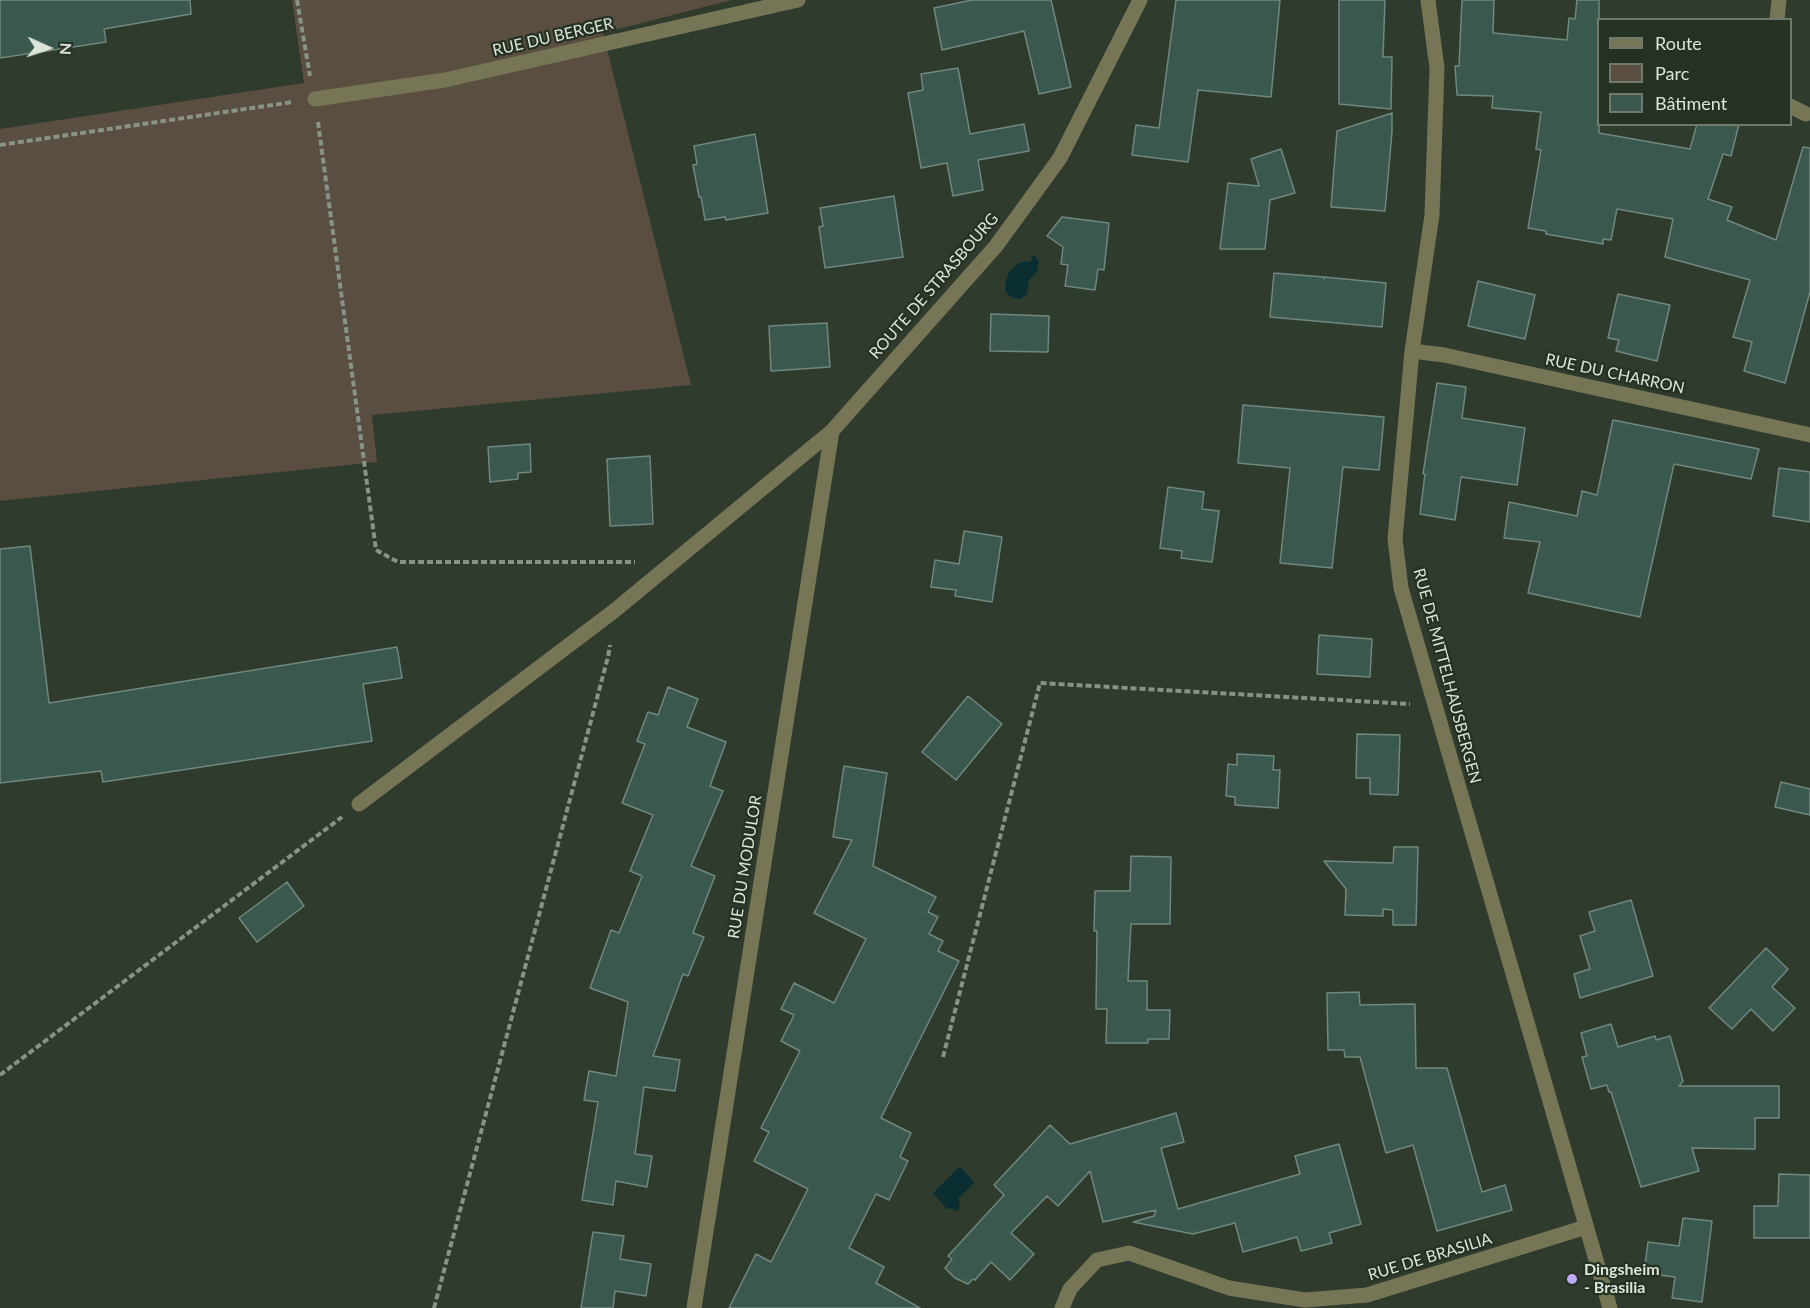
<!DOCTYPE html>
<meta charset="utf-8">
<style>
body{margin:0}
#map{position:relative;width:1810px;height:1308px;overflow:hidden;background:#2f3b2c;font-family:Lato,sans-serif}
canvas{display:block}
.legend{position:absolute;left:1597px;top:18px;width:195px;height:108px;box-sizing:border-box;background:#253122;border:2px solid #6f796c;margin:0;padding:8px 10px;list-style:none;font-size:18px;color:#dde5db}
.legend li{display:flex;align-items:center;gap:12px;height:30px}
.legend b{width:30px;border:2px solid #6f796c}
.north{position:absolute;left:18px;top:18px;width:60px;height:60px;-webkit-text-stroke:4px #253122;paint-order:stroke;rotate:93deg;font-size:16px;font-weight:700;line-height:24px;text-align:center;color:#dde5db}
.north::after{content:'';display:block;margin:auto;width:21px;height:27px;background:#dde5db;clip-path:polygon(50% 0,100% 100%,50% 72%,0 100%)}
</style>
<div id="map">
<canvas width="1810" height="1308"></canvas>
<ul class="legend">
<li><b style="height:8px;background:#767657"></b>Route</li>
<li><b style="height:16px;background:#594e40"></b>Parc</li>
<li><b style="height:16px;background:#3a584e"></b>Bâtiment</li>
</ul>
<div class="north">N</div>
</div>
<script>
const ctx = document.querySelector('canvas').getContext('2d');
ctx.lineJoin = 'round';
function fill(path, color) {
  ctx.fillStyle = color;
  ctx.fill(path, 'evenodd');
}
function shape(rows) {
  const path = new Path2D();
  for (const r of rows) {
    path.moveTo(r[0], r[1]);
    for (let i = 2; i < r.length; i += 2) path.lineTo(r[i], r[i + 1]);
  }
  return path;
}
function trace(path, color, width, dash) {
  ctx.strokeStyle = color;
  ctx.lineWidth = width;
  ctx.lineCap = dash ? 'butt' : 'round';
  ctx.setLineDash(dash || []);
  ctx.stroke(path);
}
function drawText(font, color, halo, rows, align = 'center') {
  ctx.font = font + ' Lato,sans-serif';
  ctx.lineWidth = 4.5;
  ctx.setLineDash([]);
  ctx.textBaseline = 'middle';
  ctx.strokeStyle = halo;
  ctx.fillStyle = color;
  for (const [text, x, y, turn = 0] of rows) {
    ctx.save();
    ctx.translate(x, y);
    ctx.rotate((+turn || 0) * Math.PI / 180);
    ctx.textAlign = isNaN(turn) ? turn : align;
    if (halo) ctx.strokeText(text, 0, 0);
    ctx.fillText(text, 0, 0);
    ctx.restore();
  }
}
const green = shape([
 [292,0,731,0,603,33,691,385,372,415,377,462,0,501,0,129,304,83]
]);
const water = shape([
 [1032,255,1036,257,1039,262,1037,272,1029,280,1027,294,1020,299,1012,298,1006,292,1005,288,1006,280,1009,272,1015,266,1022,262,1031,261],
 [960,1166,974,1183,958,1199,960,1205,959,1209,956,1211,949,1208,948,1210,933,1193]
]);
const building = shape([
 [0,0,190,0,191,14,104,29,106,42,0,58,0,0],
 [972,0,1051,0,1071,87,1039,94,1024,31,942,50,934,8,972,0],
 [1176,0,1280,0,1271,97,1198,90,1188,162,1132,155,1136,125,1159,128,1176,0],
 [1339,0,1385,0,1383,57,1392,57,1391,109,1339,104,1339,0],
 [1462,0,1494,0,1493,33,1567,40,1569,18,1575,19,1577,0,1599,0,1599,133,1690,149,1697,124,1739,124,1731,156,1723,154,1708,199,1732,207,1727,220,1776,240,1803,147,1810,148,1810,292,1785,383,1744,371,1752,342,1733,337,1750,280,1665,257,1673,219,1617,209,1611,240,1603,239,1603,244,1546,234,1546,231,1528,228,1541,150,1536,149,1541,112,1492,108,1493,96,1457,95,1455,66,1459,66,1462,0],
 [958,68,970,134,1024,124,1029,151,978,160,983,190,953,196,947,163,921,168,908,93,923,90,921,74,958,68],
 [1392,113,1392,132,1385,211,1331,207,1337,131,1392,113],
 [755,134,768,213,726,220,725,217,705,220,701,197,699,197,693,165,697,164,694,146,755,134],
 [1281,149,1295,193,1270,200,1265,249,1220,249,1228,183,1259,186,1251,159,1281,149],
 [894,196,903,257,825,268,819,227,823,226,820,208,894,196],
 [1062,217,1109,223,1104,270,1098,269,1095,290,1065,286,1068,265,1061,264,1063,247,1047,236,1062,217],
 [1274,273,1324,277,1324,279,1324,277,1386,283,1382,327,1270,317,1274,273],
 [1478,281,1535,295,1525,339,1468,326,1478,281],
 [1618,294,1670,305,1657,361,1616,351,1619,340,1608,338,1618,294],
 [991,314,1049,316,1048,352,990,351,991,314],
 [827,323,830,367,771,371,769,326,827,323],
 [1437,383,1466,387,1462,418,1525,428,1517,485,1461,477,1455,520,1420,514,1425,474,1423,474,1437,383],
 [1243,405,1384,417,1379,470,1343,467,1332,568,1280,563,1290,468,1238,463,1243,405],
 [1613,420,1759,449,1751,479,1674,464,1640,617,1528,593,1540,542,1504,538,1509,502,1577,516,1582,491,1597,495,1613,420],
 [530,444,531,472,518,473,518,479,490,482,488,447,530,444],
 [650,456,653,524,610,526,607,459,650,456],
 [1779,468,1810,472,1810,522,1773,516,1779,468],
 [1168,487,1204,492,1202,509,1219,511,1212,562,1181,558,1182,551,1160,548,1168,487],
 [964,531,1002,537,992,602,955,596,956,590,931,587,935,560,959,564,964,531],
 [30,546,49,703,397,647,402,678,363,684,372,741,103,782,101,771,0,783,0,549,30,546],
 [1319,635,1372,639,1370,677,1317,674,1319,635],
 [668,687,698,699,687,727,726,742,710,786,723,791,691,866,715,876,693,933,704,937,688,976,683,974,653,1056,680,1060,675,1091,644,1087,635,1154,652,1156,647,1187,616,1181,613,1205,582,1200,598,1102,584,1100,589,1071,616,1076,628,1002,590,988,611,930,619,933,642,876,630,871,653,815,622,803,645,744,637,741,648,712,658,715,668,687],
 [968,696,1002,724,956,780,922,752,968,696],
 [1357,734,1400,735,1398,795,1370,794,1370,778,1356,778,1357,734],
 [1237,754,1274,756,1273,770,1280,770,1278,808,1235,805,1235,797,1226,796,1228,764,1237,765,1237,754],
 [844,766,887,773,873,866,936,897,928,912,938,917,929,934,943,941,938,951,959,961,881,1118,911,1133,900,1157,908,1161,889,1200,876,1194,849,1248,884,1267,876,1283,920,1308,729,1308,756,1254,771,1262,808,1189,754,1161,769,1132,761,1128,800,1051,781,1041,794,1015,781,1009,794,983,834,1003,866,939,814,913,852,840,833,837,844,766],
 [1781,782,1810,789,1810,815,1775,807,1781,782],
 [1394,847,1418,847,1416,925,1393,925,1393,910,1383,909,1383,916,1345,915,1346,889,1324,861,1393,863,1394,847],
 [1131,856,1171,857,1170,924,1131,924,1128,981,1147,981,1147,1010,1170,1010,1169,1039,1148,1039,1148,1043,1106,1043,1107,1009,1096,1009,1097,931,1094,931,1095,891,1130,891,1131,856],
 [287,882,304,906,257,942,239,918,287,882],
 [1631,900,1653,976,1580,998,1574,974,1590,969,1580,936,1595,931,1589,912,1631,900],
 [1766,948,1788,969,1772,987,1795,1008,1773,1031,1751,1009,1732,1029,1709,1008,1766,948],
 [1359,992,1360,1005,1415,1004,1416,1068,1447,1068,1482,1192,1505,1185,1512,1210,1437,1231,1413,1145,1386,1153,1360,1057,1345,1057,1344,1050,1328,1050,1327,993,1359,992],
 [1611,1024,1618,1047,1655,1036,1656,1040,1670,1036,1683,1081,1679,1086,1779,1086,1779,1118,1755,1118,1755,1149,1692,1148,1699,1171,1641,1187,1611,1092,1609,1092,1607,1085,1591,1089,1582,1057,1587,1056,1581,1033,1611,1024],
 [1176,1113,1184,1142,1161,1148,1178,1209,1300,1174,1295,1156,1339,1144,1361,1224,1329,1233,1332,1243,1301,1251,1297,1237,1243,1252,1235,1223,1193,1234,1133,1222,1154,1216,1156,1210,1103,1222,1090,1171,1058,1206,1047,1196,1011,1233,1034,1254,1010,1280,991,1262,975,1280,973,1279,968,1284,955,1278,945,1268,952,1259,948,1256,1004,1195,994,1185,1050,1125,1070,1144,1176,1113],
 [1779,1174,1810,1175,1810,1238,1754,1238,1754,1206,1778,1206,1779,1174],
 [1683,1218,1712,1221,1702,1302,1672,1298,1675,1277,1644,1273,1648,1242,1679,1246,1683,1218],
 [593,1232,624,1236,620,1259,651,1264,646,1296,615,1291,613,1308,581,1308,593,1232]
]);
const path = shape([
 [297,0,310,76],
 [318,122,376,550,398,562,635,562],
 [0,145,293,102],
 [943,1057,1040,683,1410,704],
 [0,1075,342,817],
 [434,1308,608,657,610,645]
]);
const minor = shape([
 [1428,0,1437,68,1432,215,1412,351,1395,539,1401,588,1610,1308],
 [1777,20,1779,0],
 [315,99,445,80,798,0],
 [1790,106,1806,114],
 [1412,351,1444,355,1810,435],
 [359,804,614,611,832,431,996,246,1060,158,1140,0],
 [694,1308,832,431],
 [1062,1308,1070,1289,1097,1260,1129,1253,1229,1288,1305,1300,1367,1295,1586,1227]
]);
const markers = [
 [1572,1279,6,"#bfa8f4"]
];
const streetNames = [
 ["RUE DU BERGER",553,37,-13],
 ["ROUTE DE STRASBOURG",934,286,-49],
 ["RUE DU CHARRON",1615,374,12],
 ["RUE DE MITTELHAUSBERGEN",1447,676,75],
 ["RUE DU MODULOR",745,867,-81],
 ["RUE DE BRASILIA",1430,1257,-17]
];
const poiNames = [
 ["Dingsheim",1584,1270],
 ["- Brasilia",1584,1288]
];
fill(green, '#594e40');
fill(water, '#0a2e31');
fill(building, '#3a584e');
trace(building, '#70887f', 1.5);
trace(path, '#889285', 4, [6, 3]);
trace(minor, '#767657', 15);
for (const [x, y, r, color] of markers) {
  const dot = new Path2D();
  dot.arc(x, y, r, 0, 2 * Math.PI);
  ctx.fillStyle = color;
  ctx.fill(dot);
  trace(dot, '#253122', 2);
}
drawText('16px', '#dde5db', '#253122', streetNames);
drawText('bold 16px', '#dde5db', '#253122', poiNames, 'left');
</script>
